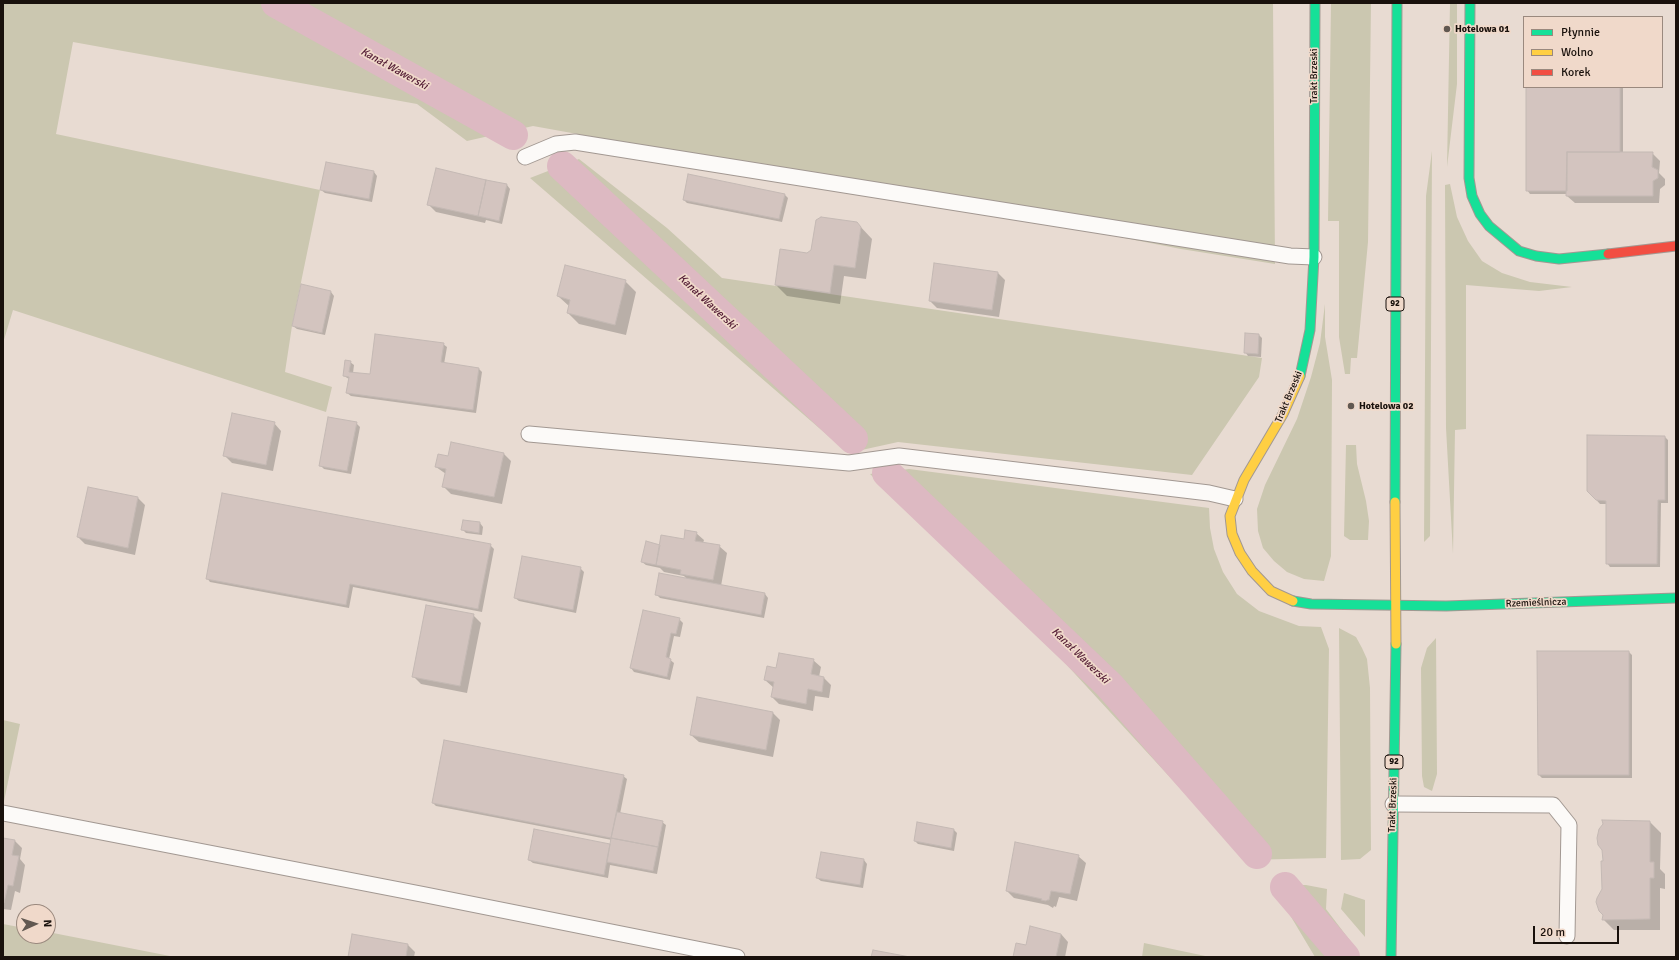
<!DOCTYPE html>
<meta charset="utf-8">
<style>
body{margin:0}
#map{position:relative;width:1679px;height:960px;overflow:hidden;background:#e8dbd2;font-family:Signika,sans-serif}
canvas{display:block}
.frame{position:absolute;inset:0;border:4px solid #19110c;pointer-events:none}
.legend{position:absolute;left:1523px;top:16px;width:140px;height:72px;box-sizing:border-box;background:#f0d9ca;border:1px solid #9a897e;margin:0;padding:5px 7px;list-style:none;font-size:12px;color:#19110c}
.legend li{display:flex;align-items:center;gap:8px;height:20px}
.legend b{width:20px;border:1px solid #9a897e}
.north{position:absolute;left:16px;top:904px;width:40px;height:40px;box-sizing:border-box;background:#f0d9ca;border:1px solid #9a897e;border-radius:50%;rotate:87deg;font-size:11px;font-weight:700;line-height:16px;text-align:center;color:#19110c}
.north::after{content:'';display:block;margin:auto;width:14px;height:18px;background:#615851;clip-path:polygon(50% 0,100% 100%,50% 72%,0 100%)}
.scale{position:absolute;left:1533px;top:926px;width:86px;height:18px;box-sizing:border-box;border:2px solid #19110c;border-top:0;padding-left:5px;font-size:12px;line-height:14px;white-space:nowrap;color:#19110c;-webkit-text-stroke:3px #f0d9ca;paint-order:stroke}
</style>
<div id="map">
<canvas width="1679" height="960"></canvas>
<div class="frame"></div>
<ul class="legend">
<li><b style="height:5px;background:#16e098"></b>Płynnie</li>
<li><b style="height:5px;background:#ffcf43"></b>Wolno</li>
<li><b style="height:5px;background:#f24e42"></b>Korek</li>
</ul>
<div class="north">N</div>
<div class="scale">20 m</div>
</div>
<script>
const ctx = document.querySelector('canvas').getContext('2d');
ctx.lineJoin = 'round';
function fill(path, color) {
  ctx.fillStyle = color;
  ctx.fill(path, 'evenodd');
}
function shape(rows) {
  const path = new Path2D();
  for (const r of rows) {
    path.moveTo(r[0], r[1]);
    for (let i = 2; i < r.length; i += 2) path.lineTo(r[i], r[i + 1]);
  }
  return path;
}
function trace(path, color, width, dash) {
  ctx.strokeStyle = color;
  ctx.lineWidth = width;
  ctx.lineCap = dash ? 'butt' : 'round';
  ctx.setLineDash(dash || []);
  ctx.stroke(path);
}
function drawText(font, color, halo, rows, align = 'center') {
  ctx.font = font + ' Signika,sans-serif';
  ctx.lineWidth = 3.5;
  ctx.setLineDash([]);
  ctx.textBaseline = 'middle';
  ctx.strokeStyle = halo;
  ctx.fillStyle = color;
  for (const [text, x, y, turn = 0] of rows) {
    ctx.save();
    ctx.translate(x, y);
    ctx.rotate((+turn || 0) * Math.PI / 180);
    ctx.textAlign = isNaN(turn) ? turn : align;
    if (halo) ctx.strokeText(text, 0, 0);
    ctx.fillText(text, 0, 0);
    ctx.restore();
  }
}
const green = shape([
 [3,3,1273,3,1275,264,1181,249,738,163,533,126,467,141,417,104,73,42,56,134,320,190,292,326,285,372,332,387,326,412,13,310,3,343],
 [1331,3,1371,3,1368,242,1357,358,1351,358,1350,374,1345,374,1339,337,1339,221,1328,221],
 [1450,3,1457,3,1457,84,1447,167],
 [1432,151,1430,536,1424,542,1426,196],
 [579,159,667,228,722,278,1262,358,1259,377,1192,475,898,442,848,453,530,178],
 [1450,184,1457,217,1468,241,1482,261,1502,273,1530,282,1572,287,1539,291,1466,285,1466,429,1455,430,1453,554,1446,428,1445,185],
 [1325,304,1325,337,1332,380,1331,556,1324,581,1304,579,1287,572,1274,561,1263,548,1258,531,1257,509,1265,485,1297,419,1311,377,1320,343],
 [1346,445,1356,445,1357,464,1366,501,1369,521,1368,540,1350,540,1344,536],
 [909,469,1209,508,1210,528,1214,549,1223,572,1237,594,1259,611,1299,626,1321,627,1329,649,1326,858,1246,860,1053,650,870,474],
 [1339,628,1356,637,1362,648,1367,659,1370,688,1371,850,1360,859,1341,860],
 [1436,638,1437,774,1432,791,1424,787,1422,776,1421,668,1427,648],
 [3,720,20,724,3,806],
 [1272,885,1306,885,1327,889,1326,909,1355,947,1355,957,1315,957],
 [1344,893,1365,900,1365,937,1341,909],
 [3,924,24,928,24,936,48,936,48,932,175,957,3,957],
 [1144,943,1210,957,1142,957]
]);
const shadow = shape([
 [1527,87,1623,87,1623,153,1652,153,1660,161,1659,173,1665,179,1665,185,1660,189,1659,203,1575,203,1567,196,1567,194,1530,194,1527,190],
 [326,163,374,172,377,176,372,202,325,193,321,190],
 [436,170,507,185,510,189,502,224,486,220,485,223,436,212,429,205],
 [784,194,788,198,782,222,687,203,684,200],
 [857,223,872,239,866,279,844,276,840,304,787,296,776,285,808,254],
 [998,273,1005,280,999,317,937,308,930,301],
 [625,281,636,292,626,335,579,324,568,313,570,307,558,296],
 [302,286,331,292,334,296,325,335,297,329,293,326],
 [1259,335,1262,338,1261,357,1248,356,1245,352],
 [443,344,447,347,444,364,478,368,482,372,476,413,351,396,347,393,349,379,344,376,350,362,354,365,353,373,371,376],
 [274,423,281,431,273,471,232,463,224,455],
 [356,423,360,427,351,474,324,469,320,465],
 [1665,437,1668,440,1668,503,1661,503,1660,567,1610,567,1607,563,1607,504,1600,504,1588,491],
 [504,454,511,461,502,504,451,494,443,486,446,474,436,467,449,457],
 [138,498,145,505,135,555,85,544,78,537],
 [464,521,480,523,483,527,482,535,466,533,462,529],
 [696,533,704,540,703,543,719,546,727,553,721,586,765,594,768,598,764,618,660,598,656,594,687,579,684,576,664,572,660,568,646,565,642,562,660,546,685,540],
 [490,545,494,549,482,612,353,587,349,608,210,582,207,578],
 [580,568,584,572,576,613,519,601,515,598],
 [473,615,481,623,467,693,421,684,413,676],
 [679,619,683,623,680,637,674,636,669,659,674,663,670,680,634,672,631,668],
 [1629,652,1632,655,1632,778,1542,778,1539,775],
 [813,660,821,667,819,677,824,678,831,685,829,698,815,696,813,711,779,704,772,697,774,688,765,680],
 [698,698,773,713,780,720,773,757,699,742,691,735],
 [623,776,627,779,620,814,662,822,666,825,657,874,610,865,608,878,533,863,529,860,535,830,611,845,612,840,436,806,433,803],
 [1650,822,1661,833,1660,869,1665,874,1665,889,1660,888,1660,930,1614,930,1603,919],
 [953,829,957,833,954,851,918,844,915,841],
 [3,839,15,841,22,848,20,859,25,865,20,893,15,891,11,910,3,909],
 [1078,856,1086,863,1077,901,1059,897,1056,907,1054,906,1053,908,1048,905,1014,898,1007,891],
 [864,860,867,864,863,888,821,881,817,878],
 [1061,934,1068,942,1065,957,1014,957,1027,947],
 [408,945,415,952,414,957,349,957]
]);
const canal = shape([
 [276,3,513,135],
 [562,166,853,439],
 [887,473,1109,685,1257,854],
 [1285,887,1345,957]
]);
const building = shape([
 [1526,87,1620,87,1620,152,1567,152,1567,191,1526,191,1526,87],
 [1567,152,1653,152,1652,167,1658,170,1658,178,1653,181,1653,196,1566,196,1567,152],
 [326,162,374,171,369,199,320,190,326,162],
 [436,168,486,180,478,216,427,205,436,168],
 [688,174,785,194,779,219,683,200,688,174],
 [486,180,507,184,499,221,478,216,486,180],
 [821,217,857,222,861,227,855,268,834,265,830,293,775,285,780,249,807,253,811,250,816,220,821,217],
 [934,263,998,272,992,310,929,301,934,263],
 [565,265,626,280,615,325,567,313,570,300,557,296,565,265],
 [301,284,331,291,322,333,292,326,301,284],
 [1245,333,1259,334,1258,354,1244,353,1245,333],
 [375,334,444,343,441,362,479,368,473,410,346,393,349,377,343,376,345,360,351,361,349,372,370,374,375,334],
 [232,413,275,422,266,465,223,456,232,413],
 [328,417,357,422,347,471,319,466,328,417],
 [1587,435,1665,436,1665,500,1658,500,1657,564,1606,564,1606,501,1596,500,1587,491,1587,435],
 [451,442,504,453,494,497,442,487,446,469,435,467,438,454,448,456,451,442],
 [88,487,138,497,128,548,77,537,88,487],
 [222,493,491,544,478,609,350,584,346,605,206,579,222,493],
 [463,520,480,522,479,533,461,530,463,520],
 [685,530,697,532,695,541,720,545,713,580,680,574,681,570,656,565,661,535,684,539,685,530],
 [646,541,660,545,656,565,641,562,646,541],
 [522,556,581,567,573,610,514,598,522,556],
 [659,573,765,593,761,615,655,595,659,573],
 [426,605,474,614,460,686,412,677,426,605],
 [643,610,680,618,676,634,671,633,666,657,671,659,667,677,630,668,643,610],
 [1537,651,1629,651,1629,775,1538,775,1537,651],
 [779,653,814,659,811,674,824,677,822,692,808,689,806,704,771,697,774,682,764,680,767,666,776,668,779,653],
 [697,697,773,712,766,750,690,735,697,697],
 [444,740,624,775,611,838,432,803,444,740],
 [617,812,663,821,658,847,611,838,617,812],
 [1602,820,1650,821,1650,862,1654,862,1654,878,1650,878,1650,919,1602,920,1603,915,1599,911,1596,902,1597,898,1602,889,1601,861,1603,861,1602,850,1598,845,1597,838,1599,829,1603,824,1602,820],
 [917,822,954,829,951,848,914,841,917,822],
 [534,829,610,844,604,875,528,860,534,829],
 [3,838,15,840,12,855,19,856,13,886,8,885,4,903,3,903,3,838],
 [611,838,658,847,653,871,607,862,611,838],
 [1015,842,1079,855,1070,894,1051,891,1049,900,1047,900,1046,901,1041,900,1042,899,1006,891,1015,842],
 [821,852,864,859,860,885,816,878,821,852],
 [1030,926,1061,934,1056,957,1013,957,1016,943,1026,945,1030,926],
 [352,934,408,944,406,957,348,957,352,934],
 [873,950,910,957,871,957,873,950]
]);
const lane = shape([
 [525,157,556,144,575,142,1290,256,1314,257],
 [529,434,849,463,899,456,1209,493,1235,499],
 [1393,804,1553,805,1569,825,1567,936],
 [3,813,426,895,737,957]
]);
const fast = shape([
 [1470,3,1469,178,1472,196,1480,214,1489,226,1519,251,1536,256,1559,259,1608,254],
 [1300,376,1310,330,1314,257,1315,3],
 [1395,502,1397,3],
 [1293,601,1311,604,1446,606,1676,598],
 [1391,957,1396,644]
]);
const slow = shape([
 [1395,502,1396,644],
 [1293,601,1271,591,1252,571,1240,553,1232,534,1230,516,1244,480,1283,414,1300,376]
]);
const jam = shape([
 [1608,254,1676,246]
]);
const markers = [
 [1447,29,4,"#615851"],
 [1351,406,4,"#615851"]
];
const shields = [
 [1395,304,18],
 [1394,762,18]
];
const shieldNames = [
 ["92",1395,304],
 ["92",1394,762]
];
const poiNames = [
 ["Hotelowa 01",1455,29],
 ["Hotelowa 02",1359,406]
];
const streetNames = [
 ["Trakt Brzeski",1314,76,-90],
 ["Trakt Brzeski",1289,397,-67],
 ["Rzemieślnicza",1536,603,-2],
 ["Trakt Brzeski",1393,805,-88]
];
const waterNames = [
 ["Kanał Wawerski",394,69,29],
 ["Kanał Wawerski",707,302,43],
 ["Kanał Wawerski",1080,656,44]
];
fill(green, '#cbc7b0');
fill(shadow, '#0003');
trace(canal, '#ddb9c2', 30);
fill(building, '#d3c4bf');
trace(building, '#c4b9b4', 1);
trace(lane, '#a29892', 17);
trace(fast, '#a29892', 11);
trace(slow, '#a29892', 11);
trace(jam, '#a29892', 11);
trace(lane, '#fcfaf8', 15);
trace(fast, '#16e098', 9);
trace(slow, '#ffcf43', 9);
trace(jam, '#f24e42', 9);
for (const [x, y, r, color] of markers) {
  const dot = new Path2D();
  dot.arc(x, y, r, 0, 2 * Math.PI);
  ctx.fillStyle = color;
  ctx.fill(dot);
  trace(dot, '#f0d9ca', 1.5);
}
for (const [x, y, w] of shields) {
  const box = new Path2D();
  box.roundRect(x - w / 2, y - 7, w, 14, 3);
  ctx.fillStyle = '#f0d9ca';
  ctx.fill(box);
  trace(box, '#19110c', 1);
}
drawText('bold 9px', '#19110c', null, shieldNames);
drawText('bold 10px', '#19110c', '#f0d9ca', poiNames, 'left');
drawText('10px', '#19110c', '#f0d9ca', streetNames);
drawText('italic 11px', '#521b33', '#f0d9ca', waterNames);
</script>
